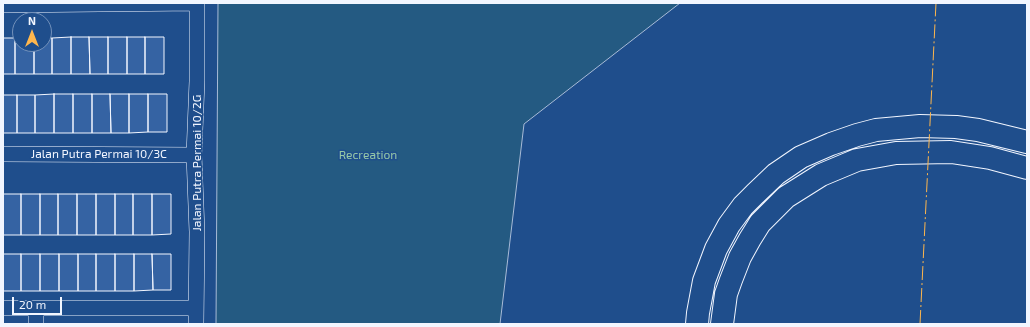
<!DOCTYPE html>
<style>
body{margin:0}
#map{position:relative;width:1030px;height:327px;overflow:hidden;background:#1f4e8c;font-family:"Exo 2",sans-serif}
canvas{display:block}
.frame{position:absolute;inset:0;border:4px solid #f2f6ff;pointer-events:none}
.north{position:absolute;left:12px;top:12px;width:40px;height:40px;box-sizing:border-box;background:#1f4e8c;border:1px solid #7391ba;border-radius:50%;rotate:0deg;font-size:11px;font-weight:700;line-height:16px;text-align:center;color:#f2f6ff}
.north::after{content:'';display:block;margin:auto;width:14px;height:18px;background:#ffb74d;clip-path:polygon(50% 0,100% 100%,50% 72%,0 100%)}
.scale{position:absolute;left:12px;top:297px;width:50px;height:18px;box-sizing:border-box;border:2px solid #f2f6ff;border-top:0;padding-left:5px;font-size:12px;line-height:14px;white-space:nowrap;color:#f2f6ff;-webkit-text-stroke:3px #1f4e8c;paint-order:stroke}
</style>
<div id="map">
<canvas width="1030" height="327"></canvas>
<div class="frame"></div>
<div class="north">N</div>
<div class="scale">20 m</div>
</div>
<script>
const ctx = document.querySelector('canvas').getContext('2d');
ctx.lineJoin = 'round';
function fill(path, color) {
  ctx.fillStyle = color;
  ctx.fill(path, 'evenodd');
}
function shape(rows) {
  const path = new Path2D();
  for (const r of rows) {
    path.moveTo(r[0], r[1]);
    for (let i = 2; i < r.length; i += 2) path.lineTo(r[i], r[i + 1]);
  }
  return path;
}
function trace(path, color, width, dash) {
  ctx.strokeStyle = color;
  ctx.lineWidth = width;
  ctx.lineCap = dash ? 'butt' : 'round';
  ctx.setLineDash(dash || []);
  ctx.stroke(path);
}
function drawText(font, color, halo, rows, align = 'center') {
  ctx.font = font + ' "Exo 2",sans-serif';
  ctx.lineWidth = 3;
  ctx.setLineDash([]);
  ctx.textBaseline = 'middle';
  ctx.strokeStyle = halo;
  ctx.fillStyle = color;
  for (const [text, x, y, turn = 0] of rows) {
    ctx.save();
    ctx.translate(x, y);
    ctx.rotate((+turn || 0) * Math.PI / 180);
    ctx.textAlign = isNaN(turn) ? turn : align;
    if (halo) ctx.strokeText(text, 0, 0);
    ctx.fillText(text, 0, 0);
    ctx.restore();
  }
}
const green = shape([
 [218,3,680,3,524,124,500,324,216,324,218,3]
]);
const building = shape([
 [71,37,89,37,90,74,71,74,71,37],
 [71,37,71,74,52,74,52,38,71,37],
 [89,37,108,37,108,74,90,74,89,37],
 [108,37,127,37,127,74,108,74,108,37],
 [127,37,145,37,145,74,127,74,127,37],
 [145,37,164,37,164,74,145,74,145,37],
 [3,38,15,38,15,74,3,74,3,38],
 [15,38,20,38,20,44,34,44,34,74,15,74,15,38],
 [44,38,52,38,52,74,34,74,34,44,44,44,44,38],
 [54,94,73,94,73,133,54,133,54,94],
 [54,94,54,133,35,133,35,95,54,94],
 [73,94,92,94,92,133,73,133,73,94],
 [92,94,110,94,111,133,92,133,92,94],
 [110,94,129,94,129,133,111,133,110,94],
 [129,94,148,94,148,132,129,133,129,94],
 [148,94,167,94,167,132,148,132,148,94],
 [3,95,17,95,17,133,3,133,3,95],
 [17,95,35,95,35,133,17,133,17,95],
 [3,194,21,194,21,235,3,235,3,194],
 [21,194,40,194,40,235,21,235,21,194],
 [40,194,58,194,58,235,40,235,40,194],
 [58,194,77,194,77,235,58,235,58,194],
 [77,194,96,194,96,235,77,235,77,194],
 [96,194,115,194,115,235,96,235,96,194],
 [115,194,133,194,133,235,115,235,115,194],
 [133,194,152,194,152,235,133,235,133,194],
 [152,194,171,194,171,234,152,235,152,194],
 [3,254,21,254,21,291,3,291,3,254],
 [21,254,40,254,40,291,21,291,21,254],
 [40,254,59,254,59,291,40,291,40,254],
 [59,254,78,254,78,291,59,291,59,254],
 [78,254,96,254,96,291,78,291,78,254],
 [96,254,115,254,115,291,96,291,96,254],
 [115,254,134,254,134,291,115,291,115,254],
 [134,254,152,254,153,290,134,291,134,254],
 [152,254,171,254,171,290,153,290,152,254]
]);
const street = shape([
 [3,5,197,3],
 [3,154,194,155],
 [3,308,196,308],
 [36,308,36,324],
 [196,324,197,232,194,155,197,81,197,3]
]);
const highway = shape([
 [697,324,698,313,704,281,716,249,729,225,743,206,755,194,776,174,801,157,831,144,857,135,876,130,920,126,956,127,978,130,1027,142],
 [722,324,726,294,731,280,740,257,750,239,760,223,786,197,821,175,857,160,896,153,951,152,990,158,1027,168]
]);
const power = shape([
 [920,324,936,3]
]);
const streetNames = [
 ["Jalan Putra Permai 10/3C",99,154],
 ["Jalan Putra Permai 10/2G",197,163,-90]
];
const parkNames = [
 ["Recreation",368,155]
];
fill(green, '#245a82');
trace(green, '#a8bbd7', 1);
fill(building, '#3563a3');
trace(building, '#f2f6ff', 1);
trace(street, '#f2f6ff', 16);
trace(highway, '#f2f6ff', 24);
trace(street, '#1f4e8c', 15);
trace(highway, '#1f4e8c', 22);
trace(power, '#ffb74d', 1, [14, 3, 2, 3]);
drawText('12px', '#f2f6ff', '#1f4e8c', streetNames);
drawText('12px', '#97c8a6', '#1f4e8c', parkNames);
</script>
